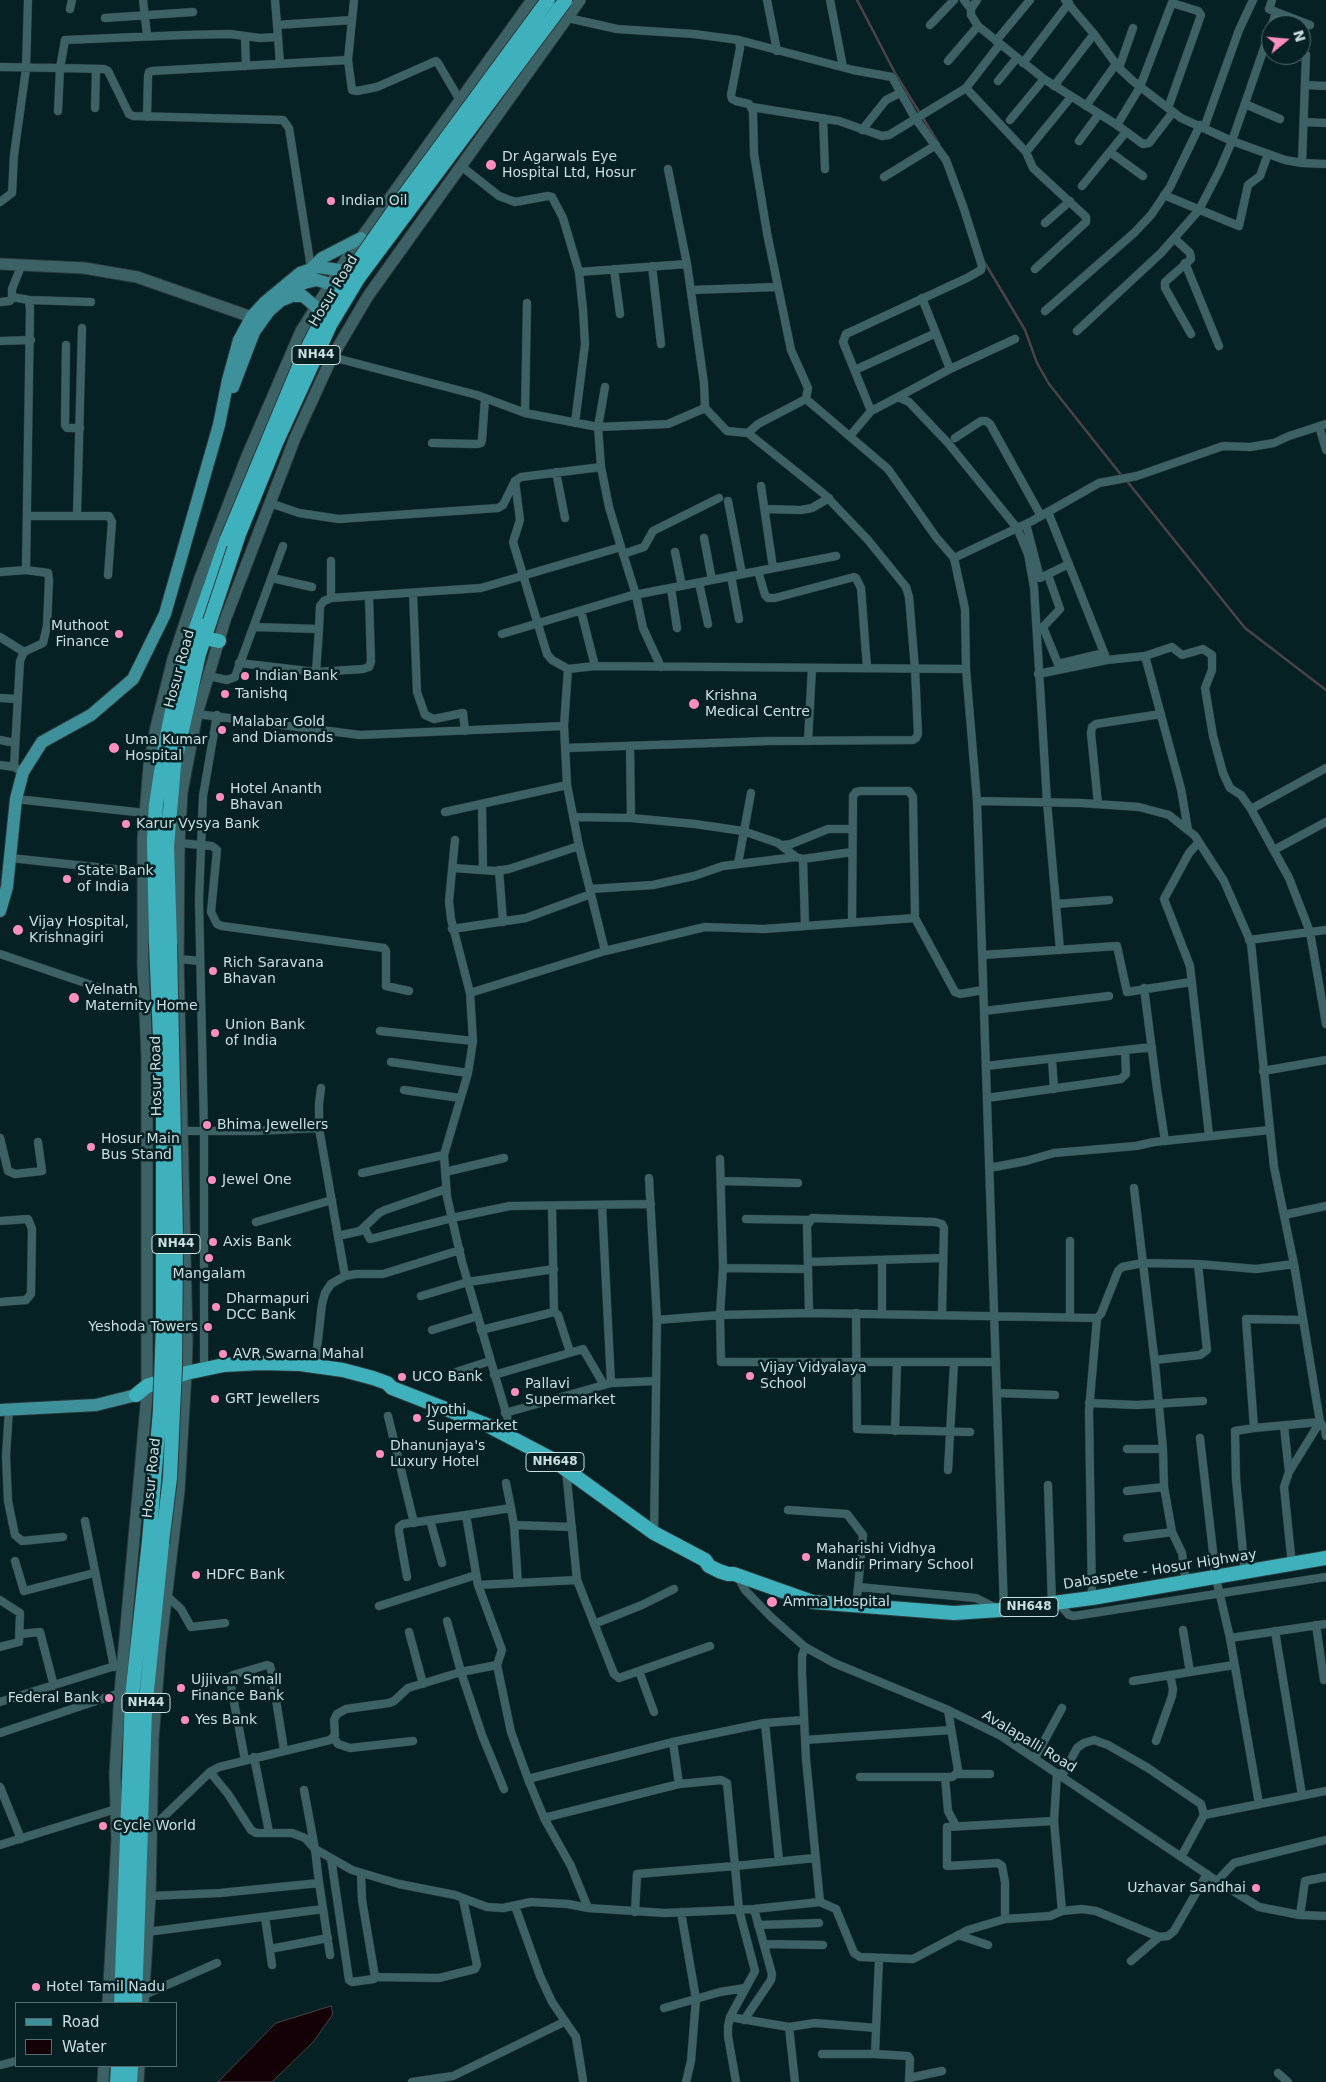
<!DOCTYPE html>
<style>
body{margin:0}
#map{position:relative;width:1326px;height:2082px;overflow:hidden;background:#052124;font-family:"DejaVu Sans",sans-serif}
canvas{display:block}
.legend{position:absolute;left:15px;top:2002px;width:162px;height:65px;box-sizing:border-box;background:#052124;border:1px solid #546d70;margin:0;padding:6px 9px;list-style:none;font-size:15px;color:#cbdfe1}
.legend li{display:flex;align-items:center;gap:10px;height:25px}
.legend b{width:25px;border:1px solid #546d70}
.north{position:absolute;left:1261px;top:15px;width:50px;height:50px;box-sizing:border-box;background:#052124;border:1px solid #546d70;border-radius:50%;rotate:73deg;font-size:14px;font-weight:700;line-height:20px;text-align:center;color:#cbdfe1}
.north::after{content:'';display:block;margin:auto;width:18px;height:22px;background:#fd8ebf;clip-path:polygon(50% 0,100% 100%,50% 72%,0 100%)}
</style>
<div id="map">
<canvas width="1326" height="2082"></canvas>
<ul class="legend">
<li><b style="height:6px;background:#3e919a"></b>Road</li>
<li><b style="height:14px;background:#140007"></b>Water</li>
</ul>
<div class="north">N</div>
</div>
<script>
const ctx = document.querySelector('canvas').getContext('2d');
ctx.lineJoin = 'round';
function fill(path, color) {
  ctx.fillStyle = color;
  ctx.fill(path, 'evenodd');
}
function shape(rows) {
  const path = new Path2D();
  for (const r of rows) {
    path.moveTo(r[0], r[1]);
    for (let i = 2; i < r.length; i += 2) path.lineTo(r[i], r[i + 1]);
  }
  return path;
}
function trace(path, color, width, dash) {
  ctx.strokeStyle = color;
  ctx.lineWidth = width;
  ctx.lineCap = dash ? 'butt' : 'round';
  ctx.setLineDash(dash || []);
  ctx.stroke(path);
}
function drawText(font, color, halo, rows, align = 'center') {
  ctx.font = font + ' "DejaVu Sans",sans-serif';
  ctx.lineWidth = 5;
  ctx.setLineDash([]);
  ctx.textBaseline = 'middle';
  ctx.strokeStyle = halo;
  ctx.fillStyle = color;
  for (const [text, x, y, turn = 0] of rows) {
    ctx.save();
    ctx.translate(x, y);
    ctx.rotate((+turn || 0) * Math.PI / 180);
    ctx.textAlign = isNaN(turn) ? turn : align;
    if (halo) ctx.strokeText(text, 0, 0);
    ctx.fillText(text, 0, 0);
    ctx.restore();
  }
}
const water = shape([
 [331,2006,333,2014,314,2041,272,2082,218,2082,276,2023,331,2006]
]);
const stream = shape([
 [857,0,895,73,939,144],
 [985,263,1025,330,1037,363,1049,384,1122,476],
 [1126,480,1245,628,1326,690]
]);
const street = shape([
 [143,0,147,35],
 [354,0,348,60,352,90,357,91,377,87,436,61,438,63,461,102],
 [767,0,777,51],
 [830,0,843,67],
 [964,0,971,9],
 [977,0,971,9,971,15,978,26,1044,79,1010,120],
 [1065,0,1094,34,1119,68,1134,82,1181,118,1232,141,1285,160,1302,163,1326,164],
 [70,9,72,0],
 [1276,12,1310,25],
 [105,18,193,12],
 [568,18,617,29,694,34,739,40,853,70,892,77,915,118,946,160,963,206,982,266,981,270,967,278,846,334,843,342,871,411],
 [277,25,352,20],
 [930,25,954,0],
 [1272,25,1276,12,1269,9,1272,0],
 [245,37,246,66],
 [278,37,280,64],
 [739,40,740,48,731,95,732,99,736,101,749,104,753,111,754,154,767,233,791,350,808,388,806,399,888,469,936,537,954,558,965,609,966,669,977,801,1004,1610],
 [996,41,1030,0],
 [948,61,978,26],
 [1023,63,1069,3],
 [0,67,60,68,65,40,184,35,230,34,260,38,278,37,275,0],
 [1119,68,1133,28],
 [1044,79,1117,125,1143,144,1149,143,1173,112],
 [998,81,1017,58],
 [1305,85,1326,86],
 [1054,86,1094,34],
 [966,88,1000,44],
 [1245,104,1280,119],
 [1086,106,1116,64],
 [752,107,839,121,882,136,889,135,966,88,1026,152,1033,168,1086,217,1086,222,1035,269],
 [95,108,96,69],
 [1168,108,1201,15,1198,11,1172,3],
 [58,111,60,68,104,69,108,71,129,114,133,116,283,120,289,128,311,268],
 [147,117,148,76,149,72,152,71,348,60],
 [823,118,825,169],
 [1304,122,1326,123],
 [1117,125,1140,87,1173,0],
 [1204,128,1239,30,1253,0],
 [862,130,886,100,900,93],
 [1079,141,1099,114],
 [1026,152,1071,97],
 [1110,152,1143,176],
 [1302,163,1306,55],
 [461,166,499,196,515,202,548,196,552,197,563,218,579,272,583,310,585,344,575,423],
 [668,169,687,264,704,383,705,408,727,431,748,433,758,424,806,399],
 [884,177,936,145],
 [1082,186,1126,132],
 [1164,195,1239,226,1248,185,1260,176,1268,154],
 [0,202,12,193,14,155,26,69,28,0],
 [1045,223,1070,201],
 [1174,238,1190,253,1191,259,1165,282,1165,288,1191,334],
 [1185,263,1219,346],
 [22,264,12,289,12,297,29,300,30,309,26,570,48,573,49,580,47,626,43,643,24,652,20,661,14,767,23,772],
 [652,266,661,344],
 [614,269,620,314],
 [579,272,687,264],
 [691,290,777,287],
 [922,298,950,369],
 [29,300,91,302],
 [0,302,10,301,12,297],
 [1045,311,1134,233,1151,215,1170,187,1200,125],
 [1077,331,1161,253,1199,210,1220,169,1232,141,1271,28],
 [0,341,31,340],
 [66,345,65,425,67,428,80,428],
 [332,357,477,395,525,413,598,427,668,424,705,408],
 [855,370,936,333],
 [898,397,950,369,1015,339],
 [525,413,527,303],
 [1319,426,1326,450],
 [850,436,871,411,898,397,909,402,948,443,1017,528,1028,554,1034,587,1047,802,1060,950],
 [955,438,981,421,986,421,990,424,1041,516],
 [432,443,477,444,481,443,482,440,485,398],
 [556,472,565,518],
 [515,481,520,520,513,542,547,654,552,660,568,669],
 [761,486,773,568],
 [728,501,742,574],
 [270,503,299,513,339,519,498,508,503,505,515,481,521,477,601,467],
 [765,509,801,510,812,508,829,498],
 [1048,512,1107,660,1145,656,1181,789,1188,830],
 [27,516,109,516,112,522,108,575],
 [77,516,82,328],
 [1026,524,1040,578,1069,564],
 [704,538,712,580],
 [621,547,636,595,643,628,661,667],
 [675,552,682,586],
 [623,554,644,547,653,531,719,498],
 [954,558,1032,521,1099,483,1137,476,1223,446,1250,447,1274,443,1289,436,1326,424],
 [758,571,765,595,768,598,775,598,854,577,856,578,861,588,867,668],
 [0,572,26,570],
 [1048,575,1060,609,1043,627,1058,664,1104,653],
 [731,576,739,619],
 [272,578,312,587],
 [699,583,708,624],
 [671,588,677,628],
 [413,593,417,692,425,715,434,719,463,713,465,731],
 [331,598,331,561],
 [581,611,595,666],
 [254,627,319,629,320,606,324,601,331,598,481,588,621,547,609,507,601,467,598,427,605,387],
 [502,634,629,596,836,556],
 [0,637,24,652],
 [1145,656,1172,647,1182,655,1203,649,1212,655,1212,670,1205,688,1213,736,1223,773,1230,788,1241,795,1251,809,1289,878,1310,932,1326,1024],
 [239,663,316,672,363,669,369,667,371,662,369,596],
 [316,672,319,629],
 [1038,674,1107,660],
 [208,676,227,680,235,677,283,546],
 [0,698,17,699],
 [197,714,360,735,564,726],
 [0,740,15,743],
 [808,741,812,668],
 [566,748,770,741,913,740,916,738,918,734,915,669,909,597,906,587,868,540,824,494,748,433],
 [0,765,14,767],
 [16,799,145,813],
 [977,801,1081,803,1139,807,1169,815,1195,836,1224,881,1251,943,1270,1130,1154,1142,1136,1146,1054,1153,1026,1161,989,1168],
 [482,804,483,870],
 [1098,804,1091,733,1092,727,1096,724,1161,714],
 [1251,809,1326,768],
 [445,812,567,785],
 [574,817,631,818,630,746],
 [631,818,695,824,743,831,778,843,796,857,803,859,852,852],
 [455,840,449,901,451,919,470,993,473,1041,468,1073,444,1155,447,1197,462,1262,513,1437],
 [1199,842,1189,853,1164,899,1190,966,1209,1135],
 [179,843,212,846,217,850,211,912,217,924,222,926,384,948,386,951,386,986,409,991],
 [783,845,791,844,828,829,852,829],
 [1274,850,1326,822],
 [10,858,143,872],
 [803,859,805,926],
 [738,864,751,793],
 [453,868,496,871,509,869,579,846],
 [499,870,503,922],
 [590,889,653,885,694,876,723,866,796,857],
 [1056,904,1109,900],
 [852,922,853,796,856,792,861,791,909,791,913,797,915,918,955,992,960,994,983,990],
 [452,929,526,918,591,894],
 [1249,940,1326,930],
 [605,951,579,846,567,785,564,726,568,669,595,666,966,669],
 [0,954,100,988],
 [982,955,1117,946,1127,992,1191,982],
 [178,959,200,961],
 [1144,988,1157,1089,1165,1141],
 [470,993,605,951,705,927,764,929,915,918],
 [984,1011,1109,996],
 [380,1031,473,1041],
 [1052,1059,1054,1089],
 [391,1062,468,1073],
 [986,1066,1152,1047],
 [1263,1071,1326,1060],
 [321,1088,319,1104,319,1128,345,1276],
 [404,1090,460,1098],
 [987,1098,1121,1079,1126,1074,1125,1050],
 [1270,1130,1274,1167,1294,1264,1320,1422,1289,1472,1284,1487,1292,1565],
 [182,1131,254,1131,319,1128],
 [0,1138,8,1171,15,1174,42,1171,38,1142],
 [720,1159,723,1268],
 [445,1172,504,1158],
 [362,1173,444,1155],
 [649,1178,657,1320,654,1533],
 [721,1181,798,1183],
 [602,1205,611,1383],
 [552,1206,554,1312],
 [1284,1215,1326,1206],
 [746,1219,809,1220],
 [0,1221,28,1219,32,1229,31,1294,26,1300,0,1302],
 [256,1222,332,1200],
 [364,1227,370,1239,452,1218,510,1206,651,1204],
 [338,1236,360,1231,379,1213,385,1210,446,1189],
 [808,1262,943,1258],
 [421,1296,468,1282,554,1269],
 [809,1313,807,1226,812,1218,935,1222,942,1224,944,1228,942,1314],
 [856,1313,857,1429,970,1432],
 [882,1313,882,1260],
 [1070,1317,1070,1241],
 [657,1320,720,1315,723,1268,808,1269],
 [432,1330,478,1316],
 [481,1330,554,1312,558,1315,570,1352],
 [1155,1360,1200,1355,1207,1350,1198,1264],
 [996,1362,721,1362,720,1315,809,1313,1097,1318,1101,1314,1118,1271,1122,1267,1143,1263,1198,1264,1256,1269,1294,1264],
 [315,1366,322,1304,325,1293,331,1284,345,1276,356,1274,383,1274,460,1250],
 [204,1368,204,1131,199,900,203,796,217,715],
 [456,1372,490,1361],
 [494,1375,583,1349,604,1385],
 [997,1393,1055,1395],
 [1089,1403,1137,1405,1203,1401],
 [9,1410,6,1456,8,1501,15,1535,22,1541,63,1537],
 [505,1413,611,1383,656,1381],
 [388,1416,414,1523],
 [1284,1426,1289,1472],
 [1254,1428,1320,1422,1325,1429,1326,1436],
 [895,1431,897,1362],
 [1200,1438,1216,1578,1230,1638,1259,1804],
 [1127,1449,1163,1449],
 [566,1470,577,1580,478,1585,502,1650,497,1665,511,1732,528,1779,544,1818,571,1866,588,1908,665,1913,754,1909,820,1902,806,1759,802,1674,802,1656,805,1647],
 [948,1470,954,1363],
 [506,1483,511,1508],
 [1048,1485,1052,1604],
 [1164,1487,1172,1532,1182,1553,1186,1583],
 [1127,1491,1164,1487,1163,1449,1155,1364,1134,1188],
 [788,1510,847,1514,863,1535,858,1587],
 [430,1520,442,1563],
 [85,1521,114,1667],
 [514,1525,572,1527],
 [1127,1538,1172,1532],
 [15,1561,24,1591,94,1573],
 [1245,1573,1236,1479,1235,1431,1254,1428,1246,1319,1302,1320],
 [737,1575,745,1590,771,1617,805,1647,834,1663,948,1710,1001,1736,1217,1881,1259,1907,1300,1915,1326,1916],
 [407,1577,399,1532,399,1527,403,1524,466,1515],
 [577,1580,614,1674,619,1678,710,1646],
 [478,1585,466,1515,511,1508,514,1525,518,1583],
 [167,1596,181,1609,191,1627,225,1623],
 [1092,1598,1089,1411,1097,1318],
 [0,1600,20,1613,19,1642,0,1647],
 [1058,1603,1069,1615,1074,1616,1326,1577],
 [379,1606,476,1575],
 [856,1607,858,1587,976,1598,996,1608],
 [447,1621,461,1672,482,1735,504,1789],
 [594,1624,642,1605,674,1589],
 [1316,1625,1324,1680],
 [1183,1630,1190,1672],
 [1275,1631,1302,1795],
 [409,1632,423,1684],
 [20,1634,40,1632,54,1686],
 [1230,1638,1326,1624],
 [639,1671,654,1712],
 [1133,1681,1234,1665],
 [0,1702,118,1665],
 [765,1723,779,1861],
 [0,1733,120,1693],
 [334,1738,338,1744,350,1748,413,1741],
 [805,1740,951,1730],
 [1156,1741,1172,1696,1173,1689,1170,1675],
 [673,1742,679,1784],
 [254,1757,269,1832],
 [1035,1758,1062,1708],
 [245,1760,230,1681,233,1675,267,1665,270,1666,272,1674,284,1750],
 [210,1772,228,1794,251,1830,256,1833,292,1833,305,1838,315,1849],
 [956,1774,990,1774],
 [1062,1776,1077,1748,1084,1743,1094,1740,1108,1745,1148,1768,1201,1804,1204,1815],
 [860,1777,952,1777,956,1774,958,1770,948,1710],
 [945,1777,948,1811,956,1826],
 [528,1779,673,1742,765,1723,804,1720],
 [0,1787,21,1839],
 [304,1790,315,1849],
 [544,1818,679,1784,721,1780,727,1783,735,1866,637,1874,635,1912],
 [1054,1821,1057,1773],
 [151,1829,210,1772,219,1767,330,1740,335,1735,334,1720,337,1714,346,1709,389,1703,394,1701,408,1688,461,1672,497,1665],
 [0,1845,116,1809],
 [1181,1857,1204,1815,1326,1791],
 [331,1858,349,1980,352,1982,374,1979,375,1977,362,1900,361,1873],
 [1217,1881,1234,1863,1326,1840],
 [319,1882,330,1955],
 [150,1896,220,1893,319,1883,315,1849,352,1870,399,1884,455,1895,487,1907,503,1908,531,1902,568,1904,588,1908],
 [820,1902,836,1909,854,1953,860,1957,913,1959,968,1930,1005,1919,1005,1882,1002,1866,998,1863,947,1866,947,1827,1054,1821,1062,1911,1050,1916,1005,1919],
 [515,1906,540,1976,552,2002,576,2037,583,2080],
 [1062,1911,1082,1909,1096,1911,1159,1937,1168,1936,1174,1931,1207,1874],
 [681,1912,696,1999,691,2061,686,2082],
 [1300,1915,1305,1881,1326,1877],
 [265,1917,272,1965],
 [758,1925,819,1923],
 [147,1932,323,1909],
 [958,1935,988,1945],
 [764,1944,823,1945],
 [270,1949,328,1938],
 [1131,1961,1159,1937],
 [375,1977,439,1978,475,1969,477,1965,463,1899],
 [144,1995,217,1963],
 [664,2008,720,1992,745,1988],
 [730,2017,789,2027,795,2082],
 [744,2020,771,1980,772,1974,754,1909],
 [789,2027,815,2023,876,2028],
 [822,2054,875,2054,879,1958],
 [875,2054,908,2056,910,2059,909,2082],
 [1,2065,16,2061],
 [1278,2073,1288,2082],
 [909,2078,942,2071],
 [412,2082,453,2076,564,2022],
 [736,2082,728,2036,728,2026,730,2017,755,1971,739,1910,735,1866,815,1858]
]);
const secondary = shape([
 [0,264,84,268,137,277,260,320],
 [108,2003,117,1840,115,1773,120,1693,147,1395,147,1057,143,964,143,840,149,766,156,727,173,659,200,578,247,456,301,331,349,255,532,0],
 [143,2003,150,1896,153,1739,160,1650,179,1490,186,1373,187,1341,178,959,179,843,182,792,197,714,225,620,295,438,332,357,368,296,580,0],
 [103,2082,104,2066],
 [138,2082,139,2066]
]);
const primary = shape([
 [313,267,322,258,361,238],
 [285,299,292,296,303,296,316,307],
 [233,387,254,332,269,311,292,291,304,283,317,280,330,284],
 [0,911,7,887,16,799,23,772,42,742,91,715,133,679,165,614,219,425,228,380,239,340,252,316,265,302,300,273,318,267,339,270],
 [0,1410,96,1405,136,1395]
]);
const highway = shape([
 [204,638,219,641],
 [156,944,154,840,156,805,165,745,174,702,187,654,227,539],
 [170,944,167,846,174,766,199,654,210,621],
 [136,1395,147,1386,186,1373,224,1365,260,1363,300,1364,343,1370,373,1378,387,1383,392,1388,487,1425,550,1458,654,1533,705,1560,709,1566,719,1571,728,1574,734,1574,813,1602,954,1613,1000,1610,1092,1598,1326,1558],
 [121,2003,132,1696,149,1541],
 [135,2003,145,1710,162,1543],
 [117,2082,118,2066],
 [130,2082,131,2066]
]);
const highwayBridge = shape([
 [227,539,303,357,334,296,403,197,548,0],
 [210,621,239,534,276,443,330,325,359,277,565,1],
 [149,1541,160,1410,163,1324,163,1107,156,944],
 [162,1543,170,1478,175,1367,176,1237,170,944]
]);
const markers = [
 [491,165,6,"#fd8ebf"],
 [331,201,5,"#fd8ebf"],
 [119,634,5,"#fd8ebf"],
 [245,676,5,"#fd8ebf"],
 [225,694,5,"#fd8ebf"],
 [694,704,6,"#fd8ebf"],
 [222,730,5,"#fd8ebf"],
 [114,748,6,"#fd8ebf"],
 [220,797,5,"#fd8ebf"],
 [126,824,5,"#fd8ebf"],
 [67,879,5,"#fd8ebf"],
 [18,930,6,"#fd8ebf"],
 [213,971,5,"#fd8ebf"],
 [74,998,6,"#fd8ebf"],
 [215,1033,5,"#fd8ebf"],
 [207,1125,5,"#fd8ebf"],
 [91,1147,5,"#fd8ebf"],
 [212,1180,5,"#fd8ebf"],
 [213,1242,5,"#fd8ebf"],
 [209,1258,5,"#fd8ebf"],
 [216,1307,5,"#fd8ebf"],
 [208,1327,5,"#fd8ebf"],
 [223,1354,5,"#fd8ebf"],
 [750,1376,5,"#fd8ebf"],
 [402,1377,5,"#fd8ebf"],
 [515,1392,5,"#fd8ebf"],
 [215,1399,5,"#fd8ebf"],
 [417,1418,5,"#fd8ebf"],
 [380,1454,5,"#fd8ebf"],
 [806,1557,5,"#fd8ebf"],
 [196,1575,5,"#fd8ebf"],
 [772,1602,6,"#fd8ebf"],
 [181,1688,5,"#fd8ebf"],
 [109,1698,5,"#fd8ebf"],
 [185,1720,5,"#fd8ebf"],
 [103,1826,5,"#fd8ebf"],
 [1256,1888,5,"#fd8ebf"],
 [36,1987,5,"#fd8ebf"]
];
const shields = [
 [316,355,48],
 [176,1244,48],
 [555,1462,58],
 [1029,1607,58],
 [146,1703,48]
];
const shieldNames = [
 ["NH44",316,355],
 ["NH44",176,1244],
 ["NH648",555,1462],
 ["NH648",1029,1607],
 ["NH44",146,1703]
];
const poiNames = [
 ["Dr Agarwals Eye",502,157],
 ["Hospital Ltd, Hosur",502,173],
 ["Indian Oil",341,201],
 ["Muthoot",109,626,"right"],
 ["Finance",109,642,"right"],
 ["Indian Bank",255,676],
 ["Tanishq",235,694],
 ["Krishna",705,696],
 ["Medical Centre",705,712],
 ["Malabar Gold",232,722],
 ["and Diamonds",232,738],
 ["Uma Kumar",125,740],
 ["Hospital",125,756],
 ["Hotel Ananth",230,789],
 ["Bhavan",230,805],
 ["Karur Vysya Bank",136,824],
 ["State Bank",77,871],
 ["of India",77,887],
 ["Vijay Hospital,",29,922],
 ["Krishnagiri",29,938],
 ["Rich Saravana",223,963],
 ["Bhavan",223,979],
 ["Velnath",85,990],
 ["Maternity Home",85,1006],
 ["Union Bank",225,1025],
 ["of India",225,1041],
 ["Bhima Jewellers",217,1125],
 ["Hosur Main",101,1139],
 ["Bus Stand",101,1155],
 ["Jewel One",222,1180],
 ["Axis Bank",223,1242],
 ["Mangalam",209,1274,"center"],
 ["Dharmapuri",226,1299],
 ["DCC Bank",226,1315],
 ["Yeshoda Towers",198,1327,"right"],
 ["AVR Swarna Mahal",233,1354],
 ["Vijay Vidyalaya",760,1368],
 ["School",760,1384],
 ["UCO Bank",412,1377],
 ["Pallavi",525,1384],
 ["Supermarket",525,1400],
 ["GRT Jewellers",225,1399],
 ["Jyothi",427,1410],
 ["Supermarket",427,1426],
 ["Dhanunjaya's",390,1446],
 ["Luxury Hotel",390,1462],
 ["Maharishi Vidhya",816,1549],
 ["Mandir Primary School",816,1565],
 ["HDFC Bank",206,1575],
 ["Amma Hospital",783,1602],
 ["Ujjivan Small",191,1680],
 ["Finance Bank",191,1696],
 ["Federal Bank",99,1698,"right"],
 ["Yes Bank",195,1720],
 ["Cycle World",113,1826],
 ["Uzhavar Sandhai",1246,1888,"right"],
 ["Hotel Tamil Nadu",46,1987]
];
const streetNames = [
 ["Hosur Road",334,291,-59],
 ["Hosur Road",180,669,-75],
 ["Hosur Road",157,1076,-91],
 ["Hosur Road",152,1478,-84],
 ["Dabaspete - Hosur Highway",1160,1570,-9],
 ["Avalapalli Road",1029,1742,31]
];
fill(water, '#140007');
trace(water, '#4b4348', 1);
trace(stream, '#4b4348', 2.5);
trace(street, '#2d393b', 9);
trace(secondary, '#2d393b', 13);
trace(primary, '#2d393b', 14);
trace(highway, '#2d393b', 16);
trace(street, '#3d6266', 8);
trace(secondary, '#3d6266', 11);
trace(primary, '#3e919a', 12);
trace(highway, '#3eb1bd', 14);
trace(highwayBridge, '#2d393b', 16, []);
trace(highwayBridge, '#3eb1bd', 14);
for (const [x, y, r, color] of markers) {
  const dot = new Path2D();
  dot.arc(x, y, r, 0, 2 * Math.PI);
  ctx.fillStyle = color;
  ctx.fill(dot);
  trace(dot, '#052124', 2);
}
for (const [x, y, w] of shields) {
  const box = new Path2D();
  box.roundRect(x - w / 2, y - 9.5, w, 19, 4);
  ctx.fillStyle = '#052124';
  ctx.fill(box);
  trace(box, '#cbdfe1', 1);
}
drawText('bold 12px', '#cbdfe1', null, shieldNames);
drawText('14px', '#cbdfe1', '#052124', poiNames, 'left');
drawText('14px', '#cbdfe1', '#052124', streetNames);
</script>
